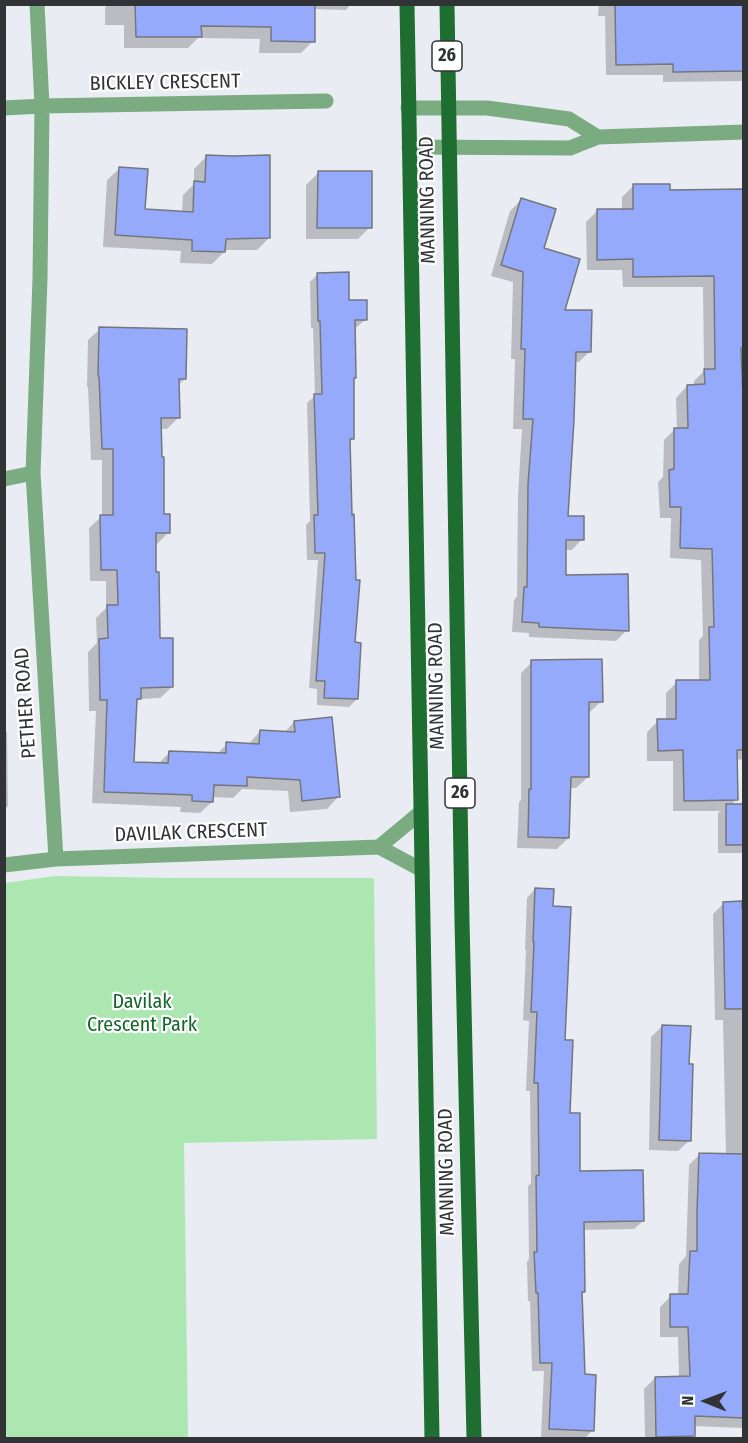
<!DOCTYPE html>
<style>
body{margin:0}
#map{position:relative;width:748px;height:1443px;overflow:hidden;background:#e9ecf3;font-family:"Fira Sans Condensed",sans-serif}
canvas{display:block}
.frame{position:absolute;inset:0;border:6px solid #323336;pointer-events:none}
.north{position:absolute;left:676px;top:1371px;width:60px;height:60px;-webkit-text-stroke:4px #fff;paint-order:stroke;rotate:271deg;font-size:16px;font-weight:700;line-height:24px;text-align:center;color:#323336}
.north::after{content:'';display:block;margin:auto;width:21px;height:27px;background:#323336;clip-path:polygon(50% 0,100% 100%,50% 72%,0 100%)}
</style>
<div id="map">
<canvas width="748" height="1443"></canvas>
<div class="frame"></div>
<div class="north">N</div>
</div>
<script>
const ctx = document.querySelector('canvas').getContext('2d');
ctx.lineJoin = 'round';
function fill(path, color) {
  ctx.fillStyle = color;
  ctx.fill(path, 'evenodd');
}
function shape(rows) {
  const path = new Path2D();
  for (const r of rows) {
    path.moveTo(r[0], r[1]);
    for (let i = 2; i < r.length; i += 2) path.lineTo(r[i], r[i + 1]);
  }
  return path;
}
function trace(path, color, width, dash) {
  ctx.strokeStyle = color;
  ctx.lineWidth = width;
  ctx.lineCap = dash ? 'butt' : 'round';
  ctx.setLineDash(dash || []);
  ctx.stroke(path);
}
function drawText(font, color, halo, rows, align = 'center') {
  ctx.font = font + ' "Fira Sans Condensed",sans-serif';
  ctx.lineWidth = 4.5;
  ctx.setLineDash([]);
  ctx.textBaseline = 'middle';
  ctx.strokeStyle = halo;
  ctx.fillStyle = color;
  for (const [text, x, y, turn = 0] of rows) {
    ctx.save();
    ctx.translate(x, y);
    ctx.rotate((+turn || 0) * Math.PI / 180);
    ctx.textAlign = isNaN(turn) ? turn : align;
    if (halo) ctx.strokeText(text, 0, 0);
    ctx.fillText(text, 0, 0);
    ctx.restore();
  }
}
const green = shape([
 [55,876,174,878,374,878,377,1139,184,1143,188,1438,5,1438,5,883]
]);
const shadow = shape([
 [108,4,351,4,346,10,313,9,313,41,301,53,259,53,260,39,198,38,188,48,124,48,124,25,105,25,105,8],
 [599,4,744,4,744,81,663,82,663,75,606,75,605,16,598,16],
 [206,157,269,238,257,250,224,250,224,252,212,264,180,263,181,251,103,247,107,180,120,168,144,211,182,213,183,195,194,184,194,169],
 [318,173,370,227,358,239,306,239,306,185],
 [633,186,669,192,744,191,744,358,740,358,744,429,744,759,736,760,736,800,731,805,744,805,744,853,718,853,718,813,721,811,673,811,673,761,647,761,647,732,658,721,666,720,666,693,677,682,699,681,699,640,703,636,701,560,670,558,671,518,660,518,658,482,663,477,664,440,675,429,677,429,676,398,687,386,694,386,694,381,704,371,703,287,623,287,622,270,587,270,586,222,597,211,622,211,622,197],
 [521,200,543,249,563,311,589,352,579,362,574,362,567,517,582,539,572,550,564,550,564,576,627,630,616,641,529,637,529,633,512,632,514,600,517,596,518,495,522,429,513,429,515,359,511,359,513,282,491,276,510,211],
 [318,274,366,319,357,327,353,328,355,378,352,380,353,439,349,442,353,644,357,699,349,707,317,705,317,689,309,688,318,560,307,560,306,525,310,521,307,403,315,396,313,328,311,328,310,282],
 [100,329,185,379,178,385,179,417,167,429,160,429,163,516,168,533,157,544,154,544,158,639,172,687,160,698,140,699,135,703,133,763,158,764,169,753,216,755,227,744,248,745,260,731,284,733,294,722,338,797,327,809,290,812,288,791,242,789,233,798,212,797,212,802,200,813,180,812,181,807,92,803,96,711,89,711,88,652,97,643,96,618,106,608,106,581,90,581,89,528,102,516,102,460,91,460,88,387,87,387,88,340],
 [532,662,601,701,590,712,587,712,588,777,576,788,569,788,568,838,557,849,517,848,519,802,521,800,521,673],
 [4,724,6,732,7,732,8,806,4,810],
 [535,889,551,908,564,1041,568,1114,579,1172,643,1221,634,1229,582,1230,584,1291,581,1295,583,1375,592,1431,585,1438,541,1437,544,1371,532,1371,530,1301,528,1301,527,1262,529,1259,528,1186,531,1183,530,1091,526,1091,529,1021,523,1020,526,950,525,950,527,898],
 [724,903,740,910,744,910,744,1428,694,1426,694,1436,691,1438,645,1438,644,1389,655,1378,679,1378,678,1337,660,1337,660,1307,671,1296,678,1296,679,1264,686,1256,689,1165,700,1154,726,1155,723,1020,715,1020,713,914],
 [662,1026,688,1065,689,1141,678,1151,649,1150,651,1037]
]);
const building = shape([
 [135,4,315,4,315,42,271,41,271,27,201,26,202,37,136,37,135,4],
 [615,4,744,4,744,71,673,72,673,64,616,65,615,4],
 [206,155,232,156,270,155,270,238,226,239,225,252,192,251,192,240,115,235,119,167,148,169,145,209,193,212,194,181,205,182,206,155],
 [318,171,372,171,372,228,317,228,318,171],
 [633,184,670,184,670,190,744,189,744,348,741,348,744,420,744,750,737,750,738,800,684,801,683,750,658,751,657,719,676,719,676,680,710,680,709,627,714,627,712,549,680,548,681,507,670,507,669,470,674,469,674,428,688,428,687,385,705,384,704,369,715,369,714,276,633,277,633,259,597,260,597,209,633,209,633,184],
 [521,198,556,209,544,248,580,259,565,310,592,310,591,352,576,352,574,420,568,516,584,516,584,540,566,540,566,575,628,574,629,631,539,627,539,623,522,622,524,587,527,587,528,484,533,419,523,419,525,349,521,349,523,272,501,265,521,198],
 [349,272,349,300,367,300,367,320,355,320,356,378,354,378,354,439,350,439,352,515,354,514,356,580,360,580,355,642,361,643,358,699,324,698,325,681,316,681,325,553,315,553,314,515,318,515,314,394,322,394,320,321,318,321,317,273,349,272],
 [99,327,187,329,186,379,179,379,180,418,161,418,162,457,164,457,164,514,170,514,170,533,156,533,156,572,159,572,160,638,173,638,173,687,141,688,141,699,137,699,134,762,168,763,169,751,226,753,226,742,259,744,260,730,295,732,294,721,332,717,340,797,302,801,300,780,247,777,247,786,214,785,213,802,192,801,192,795,104,792,107,700,100,700,99,639,108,638,107,605,118,605,117,570,101,570,100,515,113,515,113,449,102,449,99,376,98,376,99,327],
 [602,659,603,702,589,702,589,777,571,777,569,838,528,837,529,789,531,789,531,660,602,659],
 [726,804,744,804,744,845,726,845,726,804],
 [535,888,554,889,553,906,571,907,565,1040,573,1040,570,1113,580,1113,580,1171,643,1170,644,1221,584,1222,585,1292,582,1292,585,1374,596,1375,594,1431,549,1429,552,1363,540,1363,538,1293,536,1293,534,1252,537,1252,536,1176,539,1175,538,1083,534,1083,537,1012,531,1012,534,942,533,942,535,888],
 [742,901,742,909,744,909,744,1009,725,1009,723,902,742,901],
 [662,1025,691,1026,689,1064,693,1064,691,1141,659,1140,662,1025],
 [699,1153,744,1154,744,1418,695,1416,695,1436,656,1437,655,1377,690,1376,688,1327,670,1327,670,1294,688,1294,690,1251,697,1251,697,1212,699,1153]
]);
const minor = shape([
 [37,4,42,106,40,279,33,473,56,859],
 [4,108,42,106,326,101],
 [4,479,33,473],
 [379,847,421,812],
 [4,865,56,859,379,847,422,870]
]);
const tertiary = shape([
 [408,108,487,108,569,119,598,137],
 [409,147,570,148,598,137,744,132]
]);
const primary = shape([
 [407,4,432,1438],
 [447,4,462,921,474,1438]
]);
const shields = [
 [447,56,30],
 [460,793,30]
];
const shieldNames = [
 ["26",447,56],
 ["26",460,793]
];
const streetNames = [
 ["BICKLEY CRESCENT",165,83,-1],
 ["MANNING ROAD",428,200,-91],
 ["MANNING ROAD",437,686,-91],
 ["PETHER ROAD",26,703,-94],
 ["DAVILAK CRESCENT",191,833,-2],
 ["MANNING ROAD",447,1172,-91]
];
const parkNames = [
 ["Davilak",142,1002],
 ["Crescent Park",142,1025]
];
fill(green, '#ace7b2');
fill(shadow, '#0003');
fill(building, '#96aafb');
trace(building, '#74767d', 1.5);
trace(minor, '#7bab81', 15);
trace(tertiary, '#7bab81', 15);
trace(primary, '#1e6e31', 15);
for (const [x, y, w] of shields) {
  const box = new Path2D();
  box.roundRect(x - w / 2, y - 15, w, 30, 4.5);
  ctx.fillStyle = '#fff';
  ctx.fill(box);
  trace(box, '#323336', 1.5);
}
drawText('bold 18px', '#323336', null, shieldNames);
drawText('20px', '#323336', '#fff', streetNames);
drawText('20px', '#15662a', '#fff', parkNames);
</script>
